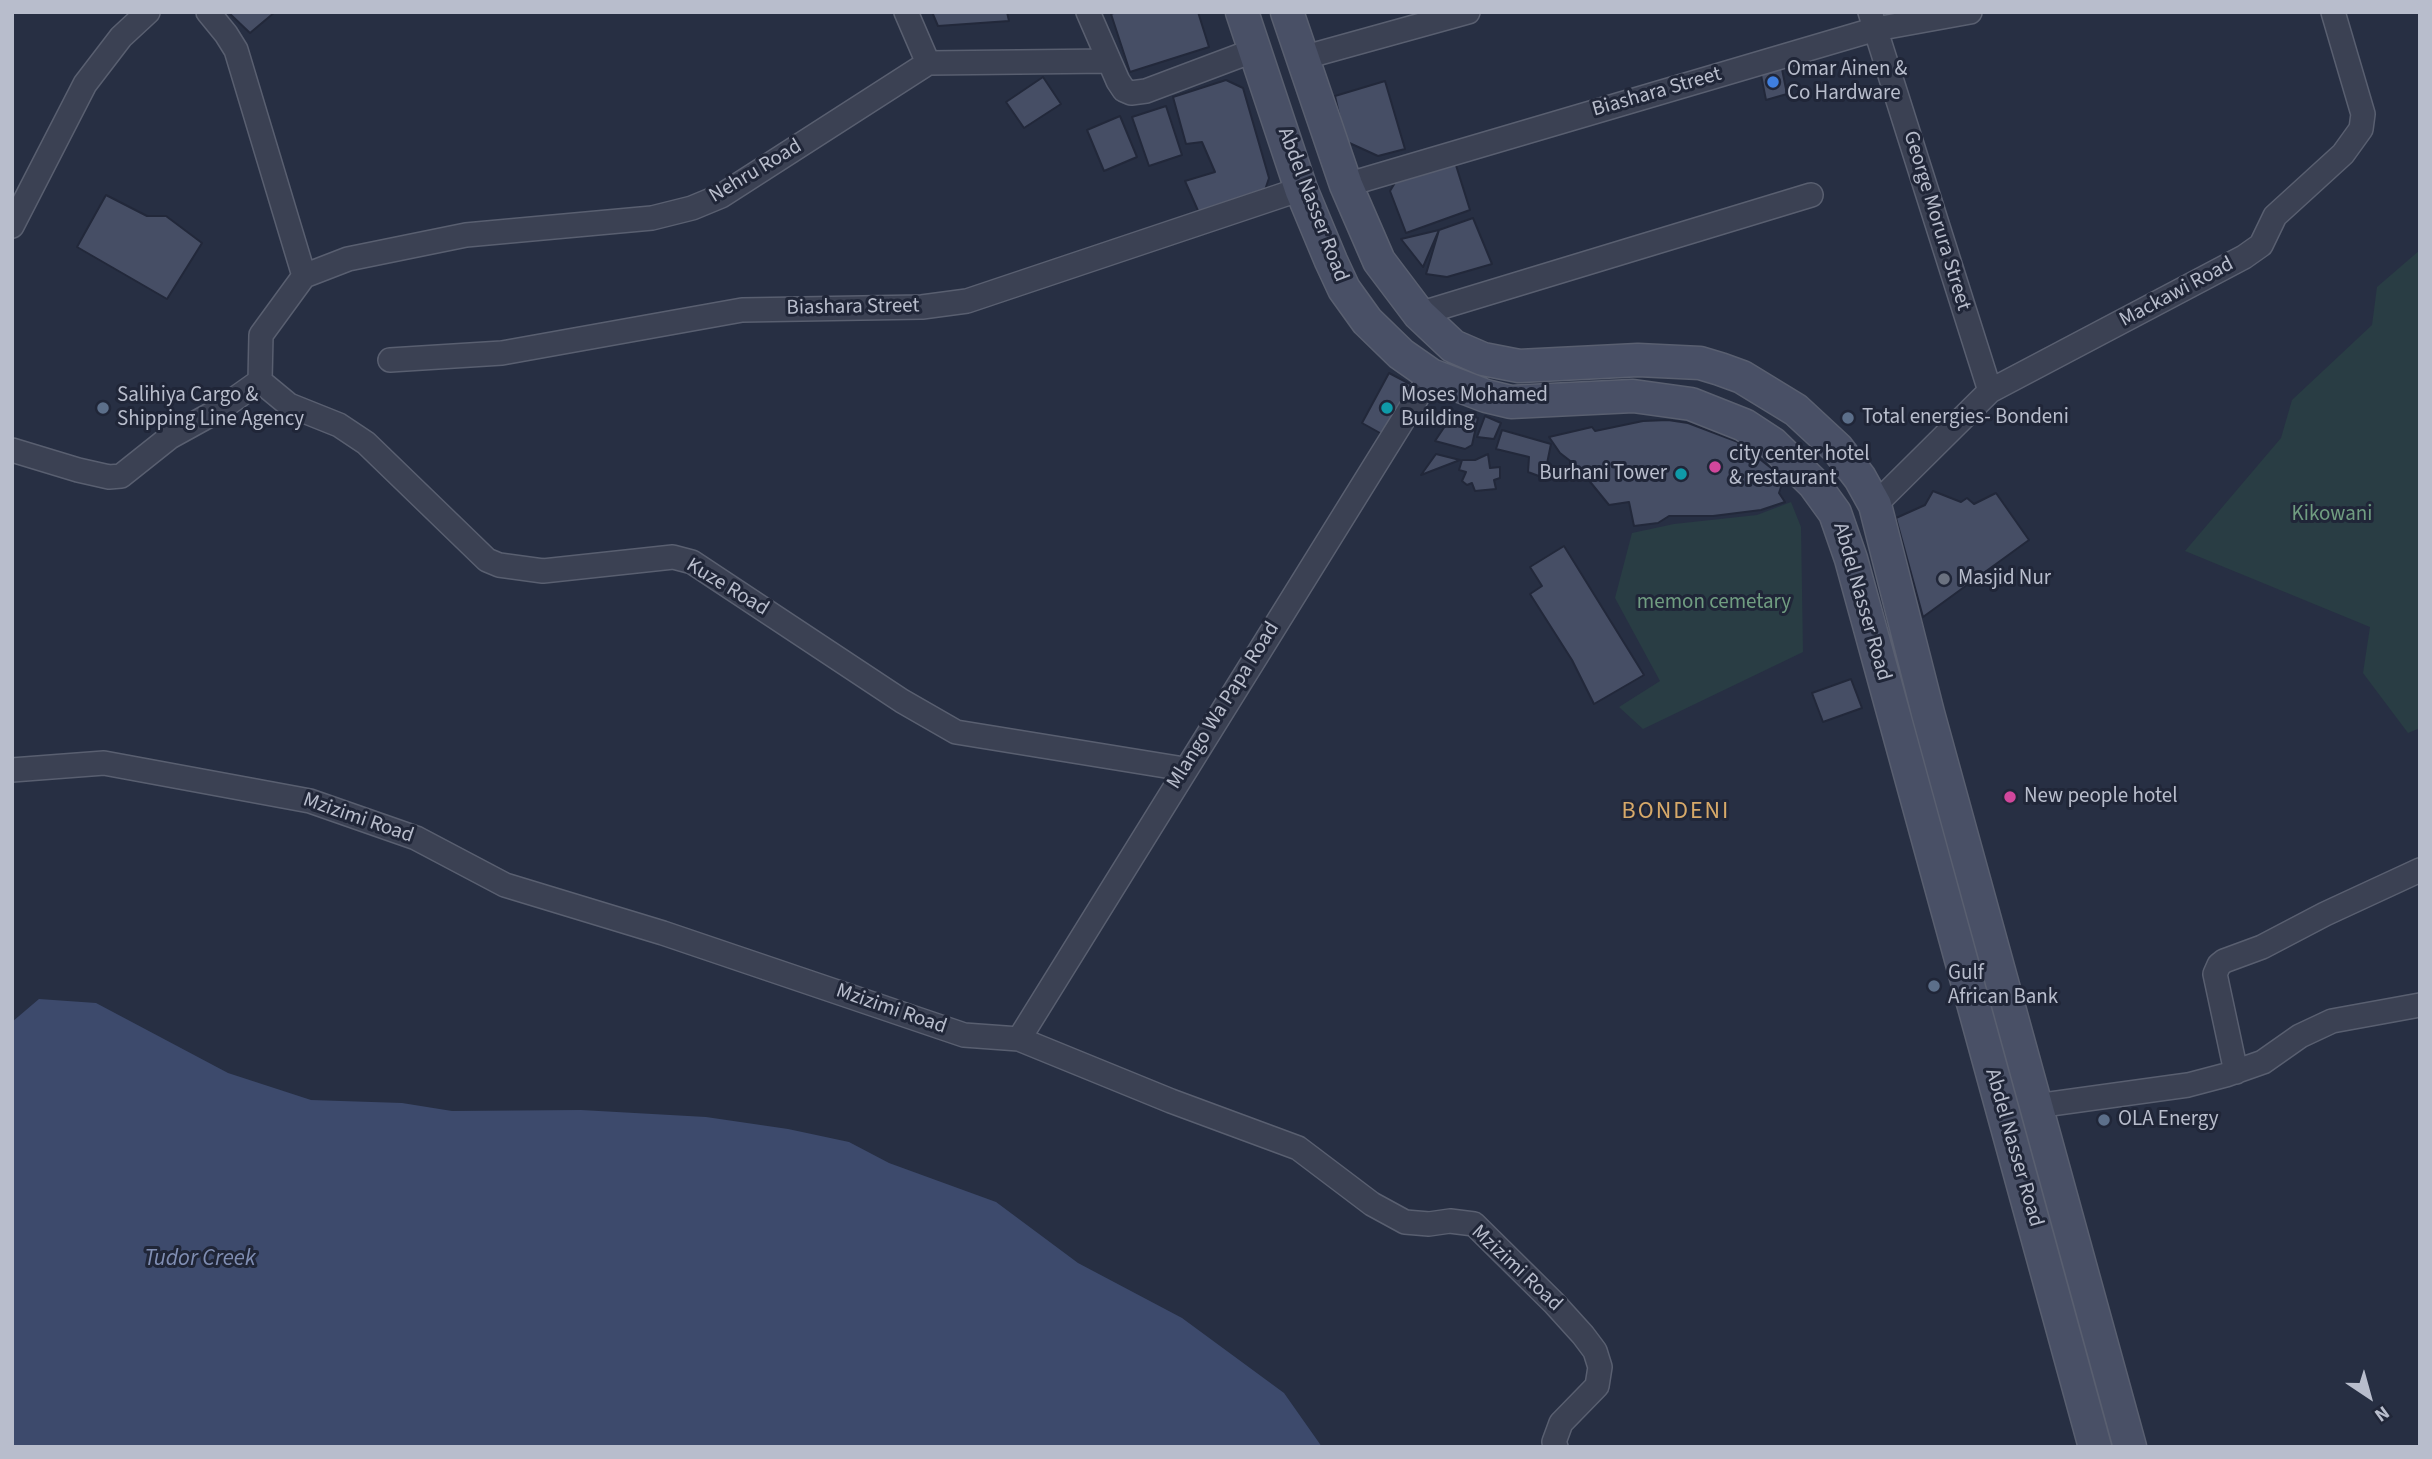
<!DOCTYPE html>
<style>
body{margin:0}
#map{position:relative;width:2432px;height:1459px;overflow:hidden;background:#272f43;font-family:"Source Sans 3",sans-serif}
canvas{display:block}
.frame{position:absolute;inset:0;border:14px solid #b8bdcc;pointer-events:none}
.north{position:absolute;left:2334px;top:1361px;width:70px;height:70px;-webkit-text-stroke:5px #202638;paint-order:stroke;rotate:144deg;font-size:19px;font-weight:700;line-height:28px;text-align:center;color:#b8bdcc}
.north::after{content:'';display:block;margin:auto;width:24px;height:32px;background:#b8bdcc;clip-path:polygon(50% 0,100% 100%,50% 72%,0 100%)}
</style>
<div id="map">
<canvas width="2432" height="1459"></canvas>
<div class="frame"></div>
<div class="north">N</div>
</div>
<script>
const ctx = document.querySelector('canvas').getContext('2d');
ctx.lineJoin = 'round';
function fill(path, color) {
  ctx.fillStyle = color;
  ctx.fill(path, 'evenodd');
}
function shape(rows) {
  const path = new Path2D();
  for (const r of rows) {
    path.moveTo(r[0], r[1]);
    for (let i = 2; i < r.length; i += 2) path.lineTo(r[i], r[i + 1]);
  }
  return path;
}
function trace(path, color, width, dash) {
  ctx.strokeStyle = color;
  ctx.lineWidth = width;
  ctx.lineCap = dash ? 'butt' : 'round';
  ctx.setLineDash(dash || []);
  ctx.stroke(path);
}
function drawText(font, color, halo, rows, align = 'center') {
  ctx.font = font + ' "Source Sans 3",sans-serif';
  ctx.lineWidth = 6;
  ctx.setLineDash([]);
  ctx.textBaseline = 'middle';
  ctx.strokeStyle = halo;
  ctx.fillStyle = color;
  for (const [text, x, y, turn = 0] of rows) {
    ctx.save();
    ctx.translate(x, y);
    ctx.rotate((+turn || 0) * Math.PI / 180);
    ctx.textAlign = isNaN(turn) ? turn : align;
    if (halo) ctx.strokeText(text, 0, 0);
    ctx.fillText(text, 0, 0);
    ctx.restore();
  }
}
const green = shape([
 [2420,250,2420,728,2408,733,2363,673,2370,627,2185,551,2281,438,2292,400,2372,325,2377,287],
 [1791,502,1801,527,1803,652,1643,729,1619,707,1660,681,1615,598,1632,533,1674,524,1757,515]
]);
const water = shape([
 [39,999,96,1003,228,1073,311,1100,402,1103,452,1111,581,1110,706,1117,788,1129,849,1142,889,1163,996,1202,1078,1263,1182,1318,1284,1393,1322,1447,12,1447,12,1022]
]);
const building = shape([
 [228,12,275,12,250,33,228,12],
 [932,12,1007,12,1009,21,938,26,932,12],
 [1116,12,1198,12,1209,47,1130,72,1111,14,1116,12],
 [1781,64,1787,94,1766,100,1760,70,1781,64],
 [1043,77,1061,104,1024,128,1006,102,1043,77],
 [1226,80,1243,88,1269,178,1264,193,1199,213,1185,181,1215,172,1202,142,1186,144,1173,97,1226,80],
 [1385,81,1405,149,1378,156,1345,141,1335,96,1385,81],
 [1166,106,1182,155,1149,166,1132,117,1166,106],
 [1120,116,1137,157,1104,171,1087,130,1120,116],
 [1454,159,1470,210,1406,233,1390,191,1399,176,1454,159],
 [106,195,147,216,166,216,202,243,167,299,77,247,106,195],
 [1473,218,1492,264,1447,277,1426,274,1439,230,1473,218],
 [1439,230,1423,267,1401,239,1439,230],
 [1389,373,1410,384,1413,392,1389,438,1362,423,1389,373],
 [1455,411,1478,418,1472,445,1465,449,1435,441,1455,411],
 [1485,416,1501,423,1494,439,1477,437,1485,416],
 [1668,420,1688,423,1738,442,1780,475,1783,481,1779,493,1785,502,1761,510,1713,516,1669,516,1658,523,1634,526,1629,502,1609,505,1578,467,1560,453,1549,437,1592,427,1595,431,1643,421,1668,420],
 [1502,430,1551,444,1544,478,1528,472,1529,457,1496,449,1502,430],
 [1436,454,1460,460,1421,475,1436,454],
 [1488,454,1490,468,1500,467,1500,478,1494,480,1496,489,1475,491,1472,483,1467,485,1462,481,1466,472,1459,470,1462,460,1475,460,1488,454],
 [1933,491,1961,502,1967,498,1974,504,1996,493,2029,540,1923,617,1896,518,1925,505,1933,491],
 [1564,546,1644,675,1594,704,1572,660,1530,594,1542,586,1530,567,1564,546],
 [1851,679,1862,708,1823,722,1812,693,1851,679]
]);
const street = shape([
 [208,12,226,34,236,50,304,276,261,335,260,381],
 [906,12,928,63],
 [1088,12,1118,81,1124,90,1131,93,1146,91,1255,50],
 [1870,12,1990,391],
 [1302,58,1468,12],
 [1346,185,1876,29,1970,12],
 [12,226,85,84,121,37,148,12],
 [304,276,348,259,466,235,652,218,692,208,721,196,928,63,1109,61],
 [1419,314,1811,195],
 [390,360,502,353,742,310,922,307,967,301,1301,189],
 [260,381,289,405,339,425,366,443,487,560,499,565,543,571,673,557,692,562,902,701,956,732,1184,769],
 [12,450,78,470,109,477,121,476,170,437,219,410,260,381],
 [1875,505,1990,391,2244,257,2261,245,2275,216,2343,154,2361,129,2363,114,2333,12],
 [12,770,104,763,310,801,416,838,505,885,663,933,964,1035,1019,1039,1171,1101,1298,1148,1372,1204,1405,1222,1429,1224,1450,1221,1474,1224,1554,1303,1583,1335,1595,1351,1600,1367,1597,1386,1561,1423,1554,1442,1556,1447],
 [1019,1039,1431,375],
 [2236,1072,2215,974,2219,965,2224,961,2262,947,2325,914,2420,870],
 [2036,1106,2188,1085,2226,1075,2263,1062,2300,1036,2332,1021,2420,1005]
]);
const secondary = shape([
 [1242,12,1301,189,1331,261,1344,289,1367,321,1401,354,1431,375,1486,396,1511,402,1633,396,1691,404,1744,425,1773,444,1814,484,1835,513,1851,559,2095,1447],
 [1287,12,1346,185,1379,261,1419,314,1453,346,1483,359,1519,366,1638,360,1700,363,1720,369,1742,377,1796,410,1837,448,1860,478,1875,505,1928,713,2130,1447]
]);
const markers = [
 [1773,82,7,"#3f7fe0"],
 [103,408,7,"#5c6f8a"],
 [1387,408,7,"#0f9aa8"],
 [1848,418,7,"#5c6f8a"],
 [1715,467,7,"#d1479c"],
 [1681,474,7,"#0f9aa8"],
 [1944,579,7,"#6b7280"],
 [2010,797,7,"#d1479c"],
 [1934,986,7,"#5c6f8a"],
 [2104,1120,7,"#5c6f8a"]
];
const poiNames = [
 ["Omar Ainen &",1787,70],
 ["Co Hardware",1787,94],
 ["Salihiya Cargo &",117,396],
 ["Shipping Line Agency",117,420],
 ["Moses Mohamed",1401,396],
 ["Building",1401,420],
 ["Total energies- Bondeni",1862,418],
 ["city center hotel",1729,455],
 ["& restaurant",1729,479],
 ["Burhani Tower",1667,474,"right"],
 ["Masjid Nur",1958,579],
 ["New people hotel",2024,797],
 ["Gulf",1948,974],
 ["African Bank",1948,998],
 ["OLA Energy",2118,1120]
];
const streetNames = [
 ["Biashara Street",1657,93,-16],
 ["Nehru Road",756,172,-31],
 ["Abdel Nasser Road",1312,205,69],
 ["George Morura Street",1936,221,73],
 ["Mackawi Road",2177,293,-28],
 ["Biashara Street",853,308,-1],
 ["Kuze Road",727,588,31],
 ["Abdel Nasser Road",1861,602,74],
 ["Mlango Wa Papa Road",1224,706,-58],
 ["Mzizimi Road",358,819,19],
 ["Mzizimi Road",891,1010,19],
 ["Abdel Nasser Road",2013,1148,74],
 ["Mzizimi Road",1516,1269,43]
];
const parkNames = [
 ["Kikowani",2332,515],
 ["memon cemetary",1714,603]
];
const waterNames = [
 ["Tudor Creek",200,1260]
];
const quarterNames = [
 ["BONDENI",1676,813]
];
fill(green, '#293d44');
fill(water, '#3d4a6c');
fill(building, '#464e65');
trace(building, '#22283a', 2);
trace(street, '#595f70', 26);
trace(secondary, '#595f70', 35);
trace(street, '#3b4153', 23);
trace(secondary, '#495066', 32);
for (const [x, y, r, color] of markers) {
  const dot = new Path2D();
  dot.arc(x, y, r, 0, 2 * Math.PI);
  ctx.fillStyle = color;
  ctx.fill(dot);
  trace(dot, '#202638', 2.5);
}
drawText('21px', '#b8bdcc', '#202638', poiNames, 'left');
drawText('21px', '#b8bdcc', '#202638', streetNames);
drawText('21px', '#709d81', '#202638', parkNames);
drawText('italic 23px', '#808eb3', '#202638', waterNames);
ctx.letterSpacing = '2px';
drawText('24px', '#d7a969', '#202638', quarterNames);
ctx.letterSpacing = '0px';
</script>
